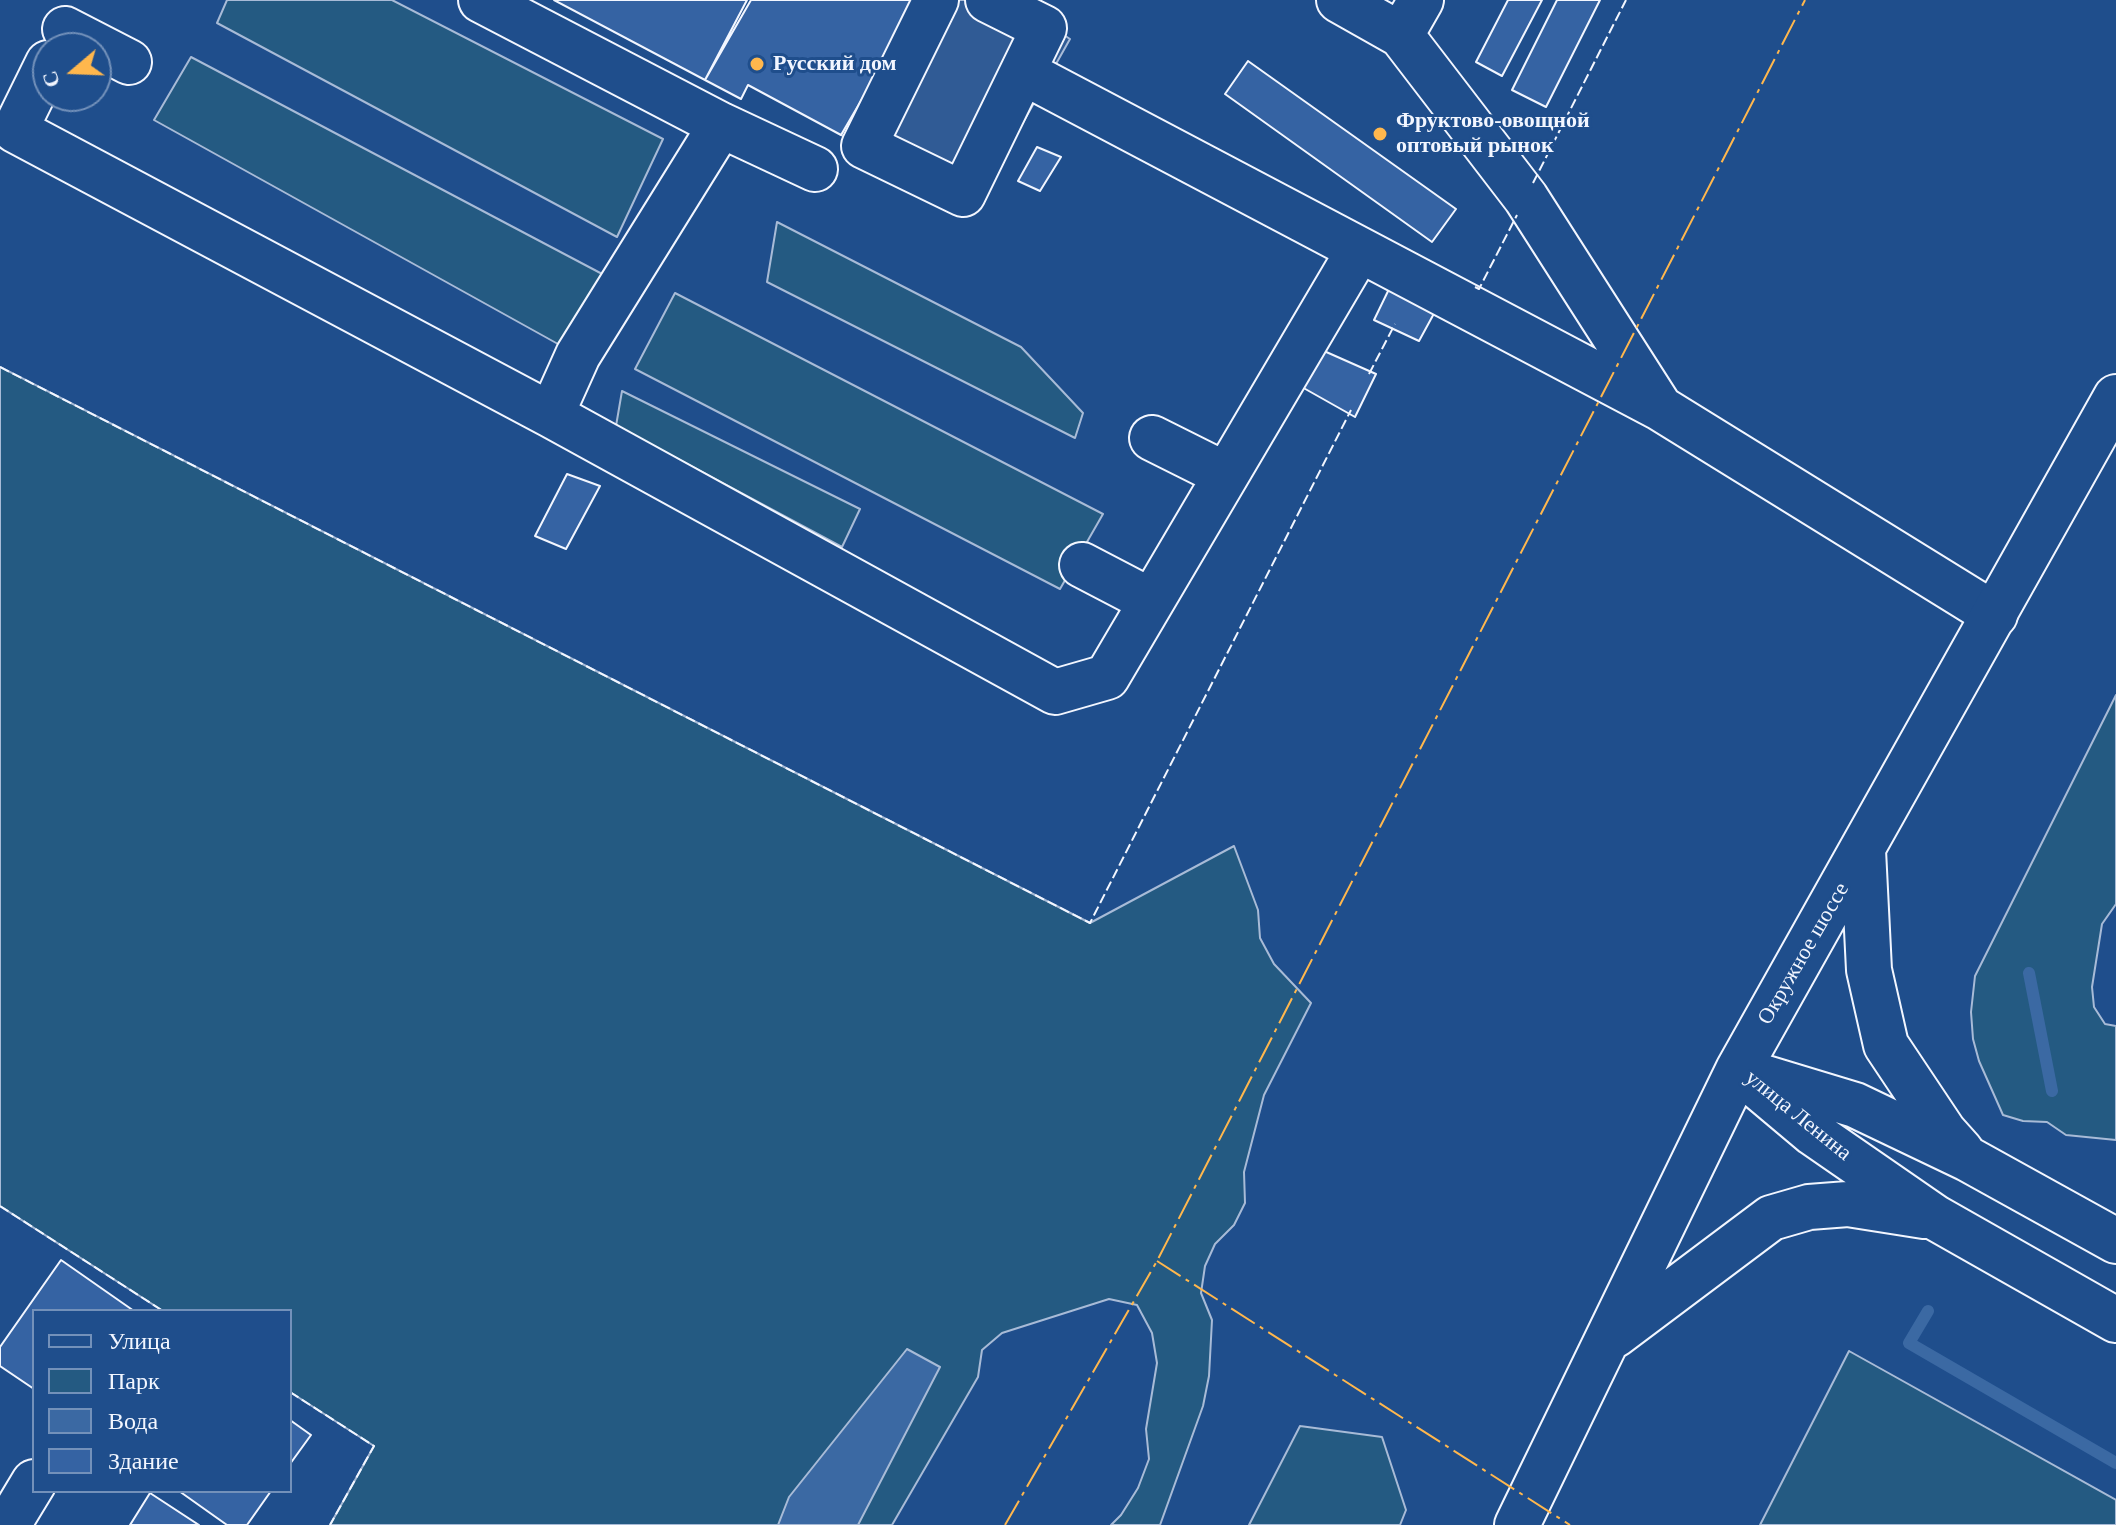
<!DOCTYPE html>
<meta charset="utf-8">
<style>
body{margin:0}
#map{position:relative;width:2116px;height:1525px;overflow:hidden;background:#1f4e8c;font-family:"Times New Roman",serif}
canvas{display:block}
.legend{position:absolute;left:32px;top:1309px;width:260px;height:184px;box-sizing:border-box;background:#1f4e8c;border:2px solid #7391ba;margin:0;padding:10px 14px;list-style:none;font-size:24px;color:#f2f6ff}
.legend li{display:flex;align-items:center;gap:16px;height:40px}
.legend b{width:40px;border:2px solid #7391ba}
.north{position:absolute;left:32px;top:32px;width:80px;height:80px;box-sizing:border-box;background:#1f4e8c;border:2px solid #7391ba;border-radius:50%;rotate:251deg;font-size:22px;font-weight:700;line-height:32px;text-align:center;color:#f2f6ff}
.north::after{content:'';display:block;margin:auto;width:28px;height:36px;background:#ffb74d;clip-path:polygon(50% 0,100% 100%,50% 72%,0 100%)}
</style>
<div id="map">
<canvas width="2116" height="1525"></canvas>
<ul class="legend">
<li><b style="height:10px;background:#1f4e8c"></b>Улица</li>
<li><b style="height:22px;background:#245a82"></b>Парк</li>
<li><b style="height:22px;background:#3b69a3"></b>Вода</li>
<li><b style="height:22px;background:#3563a3"></b>Здание</li>
</ul>
<div class="north">С</div>
</div>
<script>
const ctx = document.querySelector('canvas').getContext('2d');
ctx.lineJoin = 'round';
function fill(path, color) {
  ctx.fillStyle = color;
  ctx.fill(path, 'evenodd');
}
function shape(rows) {
  const path = new Path2D();
  for (const r of rows) {
    path.moveTo(r[0], r[1]);
    for (let i = 2; i < r.length; i += 2) path.lineTo(r[i], r[i + 1]);
  }
  return path;
}
function trace(path, color, width, dash) {
  ctx.strokeStyle = color;
  ctx.lineWidth = width;
  ctx.lineCap = dash ? 'butt' : 'round';
  ctx.setLineDash(dash || []);
  ctx.stroke(path);
}
function drawText(font, color, halo, rows, align = 'center') {
  ctx.font = font + ' "Times New Roman",serif';
  ctx.lineWidth = 6;
  ctx.setLineDash([]);
  ctx.textBaseline = 'middle';
  ctx.strokeStyle = halo;
  ctx.fillStyle = color;
  for (const [text, x, y, turn = 0] of rows) {
    ctx.save();
    ctx.translate(x, y);
    ctx.rotate((+turn || 0) * Math.PI / 180);
    ctx.textAlign = isNaN(turn) ? turn : align;
    if (halo) ctx.strokeText(text, 0, 0);
    ctx.fillText(text, 0, 0);
    ctx.restore();
  }
}
const green = shape([
 [227,0,392,0,663,139,617,237,217,23,227,0],
 [191,57,606,276,567,349,154,120,191,57],
 [777,222,1021,347,1083,413,1075,438,767,282,777,222],
 [675,293,1103,514,1060,589,635,369,675,293],
 [0,367,1090,923,1234,846,1258,910,1260,938,1274,964,1311,1003,1264,1095,1244,1172,1245,1203,1234,1225,1215,1244,1205,1266,1201,1293,1212,1320,1209,1376,1203,1406,1160,1525,1111,1525,1121,1515,1138,1488,1149,1459,1146,1429,1157,1363,1152,1333,1137,1305,1109,1299,1002,1333,982,1350,978,1377,892,1525,330,1525,374,1446,290,1392,290,1311,163,1311,0,1206,0,367],
 [622,391,860,509,842,547,616,426,622,391],
 [2116,695,2116,904,2102,924,2092,987,2094,1007,2105,1024,2116,1026,2116,1140,2066,1135,2047,1122,2023,1121,2003,1115,1979,1061,1973,1039,1971,1012,1975,976,2116,695],
 [1849,1351,2116,1500,2116,1525,1760,1525,1849,1351],
 [1300,1426,1382,1437,1406,1510,1400,1525,1249,1525,1300,1426]
]);
const parking = shape([
 [920,0,1011,0,1070,39,971,215,841,135,920,0]
]);
const water = shape([
 [907,1349,940,1367,858,1525,778,1525,789,1497,907,1349]
]);
const stream = shape([
 [2029,973,2052,1091],
 [1928,1311,1909,1343,2116,1463]
]);
const building = shape([
 [554,0,747,0,705,80,554,0],
 [751,0,920,0,841,135,748,85,741,99,705,80,751,0],
 [1508,0,1542,0,1502,76,1476,62,1508,0],
 [1557,0,1600,0,1546,107,1512,90,1557,0],
 [1248,61,1456,209,1432,242,1225,94,1248,61],
 [1037,147,1061,157,1040,191,1018,181,1037,147],
 [1391,285,1437,308,1419,341,1374,320,1391,285],
 [1324,351,1376,374,1355,417,1300,386,1324,351],
 [567,474,600,486,566,549,535,536,567,474],
 [61,1260,134,1311,34,1311,34,1389,0,1366,0,1347,61,1260],
 [290,1420,311,1435,290,1464,290,1420],
 [179,1491,271,1491,247,1525,227,1525,179,1491],
 [150,1493,199,1525,130,1525,150,1493]
]);
const minor = shape([
 [481,0,721,125,815,169],
 [936,0,864,146,963,194,1044,28,988,0],
 [1339,0,1401,35,1526,198,1659,406],
 [65,29,129,62],
 [1401,35,1421,0],
 [48,63,15,130,551,415,1055,692,1107,677,1359,250],
 [1023,72,1660,408,1995,615],
 [551,415,578,355,721,125],
 [1152,438,1226,475],
 [1082,565,1151,601],
 [8,1525,34,1482]
]);
const major = shape([
 [1863,850,1869,970,1886,1045,1944,1132,1961,1151],
 [1738,1070,1813,1133,1936,1218,2116,1320],
 [1756,1075,1855,1105,1968,1159,2116,1241],
 [1615,1335,1771,1218,1809,1207,1848,1204,1924,1216],
 [1517,1525,1738,1070,2116,397]
]);
const fence = shape([
 [1533,183,1626,0],
 [1475,287,1479,289,1517,215],
 [0,367,1090,923,1351,410],
 [1369,374,1395,324],
 [0,1206,163,1311],
 [290,1392,374,1446,330,1525]
]);
const power = shape([
 [1157,1261,1570,1525],
 [1005,1525,1157,1261,1805,0]
]);
const markers = [
 [757,64,8,"#ffb74d"],
 [1380,134,8,"#ffb74d"]
];
const poiNames = [
 ["Русский дом",773,64],
 ["Фруктово-овощной",1396,121],
 ["оптовый рынок",1396,146]
];
const streetNames = [
 ["Окружное шоссе",1804,954,-60],
 ["улица Ленина",1798,1116,39]
];
fill(green, '#245a82');
trace(green, '#a8bbd7', 2);
fill(parking, '#305b95');
trace(parking, '#a8bbd7', 2);
fill(water, '#3b69a3');
trace(water, '#a8bbd7', 2);
trace(stream, '#3b69a3', 12);
fill(building, '#3563a3');
trace(building, '#f2f6ff', 2);
trace(minor, '#f2f6ff', 48);
trace(major, '#f2f6ff', 48);
trace(minor, '#1f4e8c', 44);
trace(major, '#1f4e8c', 44);
trace(fence, '#f2f6ff', 2, [10, 4]);
trace(power, '#ffb74d', 2, [28, 6, 4, 6]);
for (const [x, y, r, color] of markers) {
  const dot = new Path2D();
  dot.arc(x, y, r, 0, 2 * Math.PI);
  ctx.fillStyle = color;
  ctx.fill(dot);
  trace(dot, '#1f4e8c', 3);
}
drawText('bold 22px', '#f2f6ff', '#1f4e8c', poiNames, 'left');
drawText('22px', '#f2f6ff', '#1f4e8c', streetNames);
</script>
